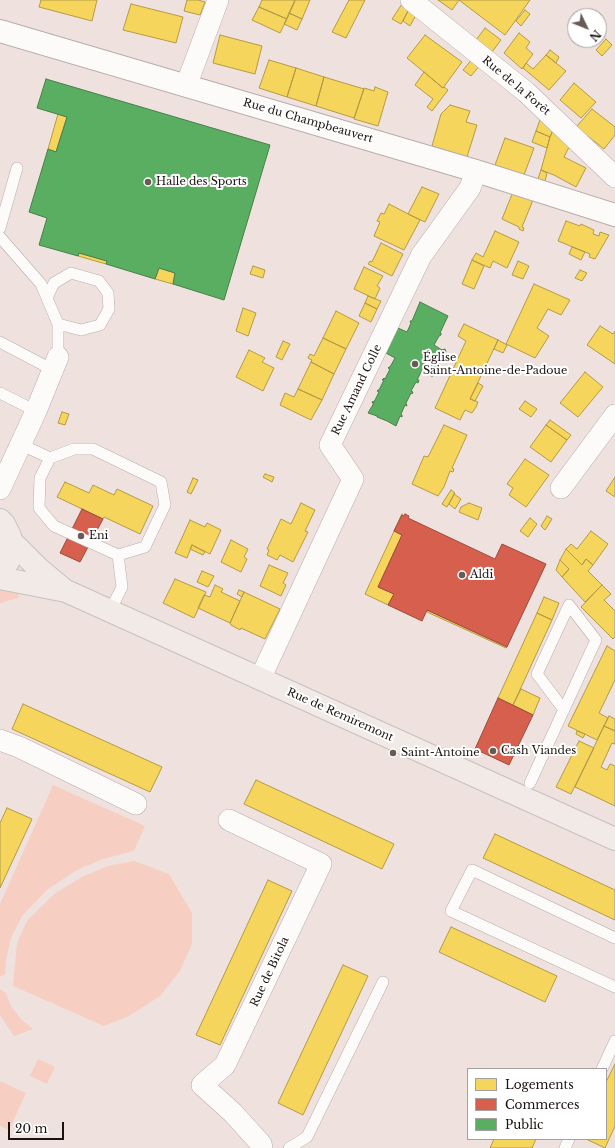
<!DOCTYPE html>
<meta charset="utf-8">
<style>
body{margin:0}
#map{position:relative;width:615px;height:1148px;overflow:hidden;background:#efe2de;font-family:"Libre Baskerville",serif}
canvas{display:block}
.legend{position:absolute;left:467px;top:1068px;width:140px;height:72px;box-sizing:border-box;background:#fff;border:1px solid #a3a09f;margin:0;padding:5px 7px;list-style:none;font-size:12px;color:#1a120f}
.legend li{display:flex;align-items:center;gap:8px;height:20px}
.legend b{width:20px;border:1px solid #a3a09f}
.north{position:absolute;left:567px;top:8px;width:40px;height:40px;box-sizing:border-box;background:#fff;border:1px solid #a3a09f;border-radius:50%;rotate:133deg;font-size:11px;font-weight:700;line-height:16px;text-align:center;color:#1a120f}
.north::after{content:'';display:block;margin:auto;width:14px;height:18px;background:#655b57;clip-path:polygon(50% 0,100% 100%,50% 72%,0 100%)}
.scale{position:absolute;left:8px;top:1122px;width:56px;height:18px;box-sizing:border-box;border:2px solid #1a120f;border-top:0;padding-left:5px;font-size:12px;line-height:14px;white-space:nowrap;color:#1a120f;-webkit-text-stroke:3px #fff;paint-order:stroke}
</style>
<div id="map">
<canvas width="615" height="1148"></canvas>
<ul class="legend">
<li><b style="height:11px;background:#f6d55c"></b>Logements</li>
<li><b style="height:11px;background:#d6604d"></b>Commerces</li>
<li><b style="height:11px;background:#5aae61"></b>Public</li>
</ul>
<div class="north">N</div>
<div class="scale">20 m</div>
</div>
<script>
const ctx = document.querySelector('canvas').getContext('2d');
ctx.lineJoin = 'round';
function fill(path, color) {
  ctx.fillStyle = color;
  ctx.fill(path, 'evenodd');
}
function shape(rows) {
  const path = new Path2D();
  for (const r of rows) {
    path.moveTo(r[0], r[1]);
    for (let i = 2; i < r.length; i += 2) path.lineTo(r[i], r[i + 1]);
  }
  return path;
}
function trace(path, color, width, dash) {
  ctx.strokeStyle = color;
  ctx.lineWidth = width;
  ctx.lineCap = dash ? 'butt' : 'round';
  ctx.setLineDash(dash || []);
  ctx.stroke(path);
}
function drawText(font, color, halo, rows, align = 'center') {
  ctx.font = font + ' "Libre Baskerville",serif';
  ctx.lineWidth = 4;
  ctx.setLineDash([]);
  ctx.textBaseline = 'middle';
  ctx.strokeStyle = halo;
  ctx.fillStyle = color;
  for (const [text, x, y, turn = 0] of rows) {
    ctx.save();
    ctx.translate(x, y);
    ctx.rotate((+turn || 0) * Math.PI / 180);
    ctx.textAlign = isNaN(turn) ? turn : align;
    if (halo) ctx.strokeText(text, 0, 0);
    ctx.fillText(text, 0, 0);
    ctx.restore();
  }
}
const green = shape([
 [11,587,20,588,18,598,0,603,0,590],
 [53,785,145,826,134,851,103,859,77,870,48,889,22,916,11,938,6,960,5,974,0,977,0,904],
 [134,861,169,874,192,913,192,944,180,971,160,996,129,1016,104,1026,13,986,17,943,27,921,54,894,82,877,108,866],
 [0,989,6,993,11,1006,21,1019,33,1029,14,1036,0,1015],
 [38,1059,55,1067,47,1084,30,1076],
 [0,1081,26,1093,9,1130,0,1126]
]);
const homes = shape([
 [41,0,97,0,92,21,39,7,41,0],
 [187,0,198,0,205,2,200,15,184,11,187,0],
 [262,0,293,0,295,1,287,19,259,7,262,0],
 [295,0,310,0,302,19,289,13,295,0],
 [349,0,365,0,346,38,332,32,349,0],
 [438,0,459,0,452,10,438,0],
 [459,0,530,0,505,35,459,0],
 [131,4,183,17,176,43,123,30,131,4],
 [402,4,409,9,401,24,392,19,402,4],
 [259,7,287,19,280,33,252,20,259,7],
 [409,9,416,15,410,26,403,21,409,9],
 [525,10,530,14,521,26,516,21,525,10],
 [289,13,302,19,297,30,284,24,289,13],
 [485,28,501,40,492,52,476,40,485,28],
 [519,33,530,42,526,48,533,54,522,69,504,53,519,33],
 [220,35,262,46,255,74,213,63,220,35],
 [425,35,462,62,443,88,407,58,425,35],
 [606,39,612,45,602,56,596,50,606,39],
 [550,50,559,57,556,63,546,55,550,50],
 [546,55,566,71,549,90,523,68,526,63,533,69,546,55],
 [473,58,481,64,471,76,463,70,473,58],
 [269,60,296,68,287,97,259,88,269,60],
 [296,68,324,77,316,106,287,97,296,68],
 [424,72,443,88,444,87,448,90,432,111,427,107,433,99,415,85,424,72],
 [324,77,364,89,354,118,316,106,324,77],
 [574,83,596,102,581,118,560,100,574,83],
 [375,87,388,92,378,126,354,119,364,88,374,91,375,87],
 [450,105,470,111,466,122,477,125,467,157,432,146,441,114,450,105],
 [592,109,615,127,615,135,604,149,576,127,592,109],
 [58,114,67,117,56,152,48,149,58,114],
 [541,117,554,128,550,137,536,131,541,117],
 [554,128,571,143,564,157,586,168,576,187,554,175,541,170,550,137,554,128],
 [536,131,550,137,547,148,532,142,536,131],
 [505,138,534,148,524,175,495,165,505,138],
 [541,170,547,173,545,181,538,179,541,170],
 [422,187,439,194,425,222,408,214,422,187],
 [513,192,533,200,522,227,524,228,523,231,519,229,519,227,502,219,513,192],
 [389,204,420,220,404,250,374,236,380,222,377,221,381,213,384,214,389,204],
 [566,221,580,226,581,224,594,230,593,234,599,236,600,232,609,235,595,259,589,257,590,254,558,241,566,221],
 [495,231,519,242,507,268,493,261,490,268,472,260,476,253,483,257,495,231],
 [381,243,403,254,392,276,368,264,370,261,372,262,381,243],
 [572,247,585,252,581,260,569,254,572,247],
 [79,253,107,261,106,264,78,256,79,253],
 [472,260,484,266,474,289,462,284,472,260],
 [518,261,529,266,523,279,512,275,518,261],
 [253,266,265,270,263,278,250,274,253,266],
 [364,267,383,276,377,286,380,288,375,299,354,289,364,267],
 [159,268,175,273,173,284,155,279,159,268],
 [580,270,587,273,582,281,575,278,580,270],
 [534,284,570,300,561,315,548,309,537,328,549,336,535,358,506,344,534,284],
 [368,296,381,301,377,309,365,303,368,296],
 [365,303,377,309,371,322,359,316,365,303],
 [243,308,256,313,248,336,236,331,243,308],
 [336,311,359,323,346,349,323,338,336,311],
 [464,324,498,340,470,399,478,402,476,407,472,413,465,410,460,420,435,408,466,341,458,336,464,324],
 [600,326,613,334,615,331,615,364,587,345,600,326],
 [323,338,346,349,334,374,311,362,312,360,308,358,310,354,314,356,323,338],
 [498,340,507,345,503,353,494,349,498,340],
 [283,341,290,344,282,360,276,357,283,341],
 [249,350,265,358,262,362,274,368,263,391,236,377,249,350],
 [311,362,334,374,322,400,298,389,311,362],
 [585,372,603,387,578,417,560,403,585,372],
 [478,383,483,386,475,401,470,399,478,383],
 [298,389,322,400,311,420,280,405,285,393,294,397,298,389],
 [525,401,537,409,531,417,519,409,525,401],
 [62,412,69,414,65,425,58,423,62,412],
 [550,420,571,435,567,440,546,425,550,420],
 [444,425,467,435,452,468,454,469,453,472,450,471,444,487,438,496,412,484,424,456,428,457,444,425],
 [546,425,567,440,551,462,530,447,546,425],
 [525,459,549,475,526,507,509,495,513,488,507,484,525,459],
 [265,474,274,477,272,482,263,477,265,474],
 [615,477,615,497,606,491,615,477],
 [193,478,198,480,191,494,187,492,193,478],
 [65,482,89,493,93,485,114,495,117,489,153,506,140,534,104,517,103,519,57,497,65,482],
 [451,490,455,493,447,507,442,504,451,490],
 [454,494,461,499,455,509,449,504,454,494],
 [301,503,315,510,305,531,308,532,293,562,280,555,277,560,267,555,269,550,267,549,281,519,291,524,301,503],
 [469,503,482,508,478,520,459,512,461,507,469,503],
 [402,514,394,531,402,535,378,587,394,594,388,605,365,594,402,514],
 [547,516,552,519,545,530,541,526,547,516],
 [530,518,537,524,528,537,520,531,530,518],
 [190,520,205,527,207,523,221,530,210,554,192,545,187,558,175,553,190,520],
 [591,531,608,544,593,565,586,559,582,565,566,549,571,544,577,549,591,531],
 [231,540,248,549,244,557,247,559,241,572,221,562,231,540],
 [192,545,205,552,203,555,190,549,192,545],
 [566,549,582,565,586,559,593,565,588,571,602,585,585,602,562,577,569,569,560,560,566,549],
 [560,560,569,569,562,577,556,570,560,560],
 [269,565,288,573,283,583,286,585,281,596,260,586,269,565],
 [202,571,214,576,208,587,197,582,202,571],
 [175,579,206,592,194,618,163,603,175,579],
 [215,585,223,589,221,592,240,601,230,623,198,608,204,595,210,597,215,585],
 [602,585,611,594,604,600,615,611,615,637,613,639,581,607,602,585],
 [239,590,244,592,242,597,237,594,239,590],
 [244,592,280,609,265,639,241,628,240,630,231,625,230,623,244,592],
 [544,597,559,603,552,620,537,613,544,597],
 [427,610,507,647,506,648,427,612,427,610],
 [537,613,552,620,513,705,498,698,537,613],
 [607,646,615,651,615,680,599,713,608,718,597,740,568,726,607,646],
 [521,689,540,698,533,715,513,705,521,689],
 [23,704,162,767,150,792,12,729,23,704],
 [609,716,615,719,615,731,604,726,609,716],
 [604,726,615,731,615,744,612,743,601,767,607,770,610,764,615,766,615,806,575,787,604,726],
 [577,731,585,734,583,738,576,734,577,731],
 [579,741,594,748,571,794,556,787,579,741],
 [256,780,394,844,382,869,244,804,256,780],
 [7,808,32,819,0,888,0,823,7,808],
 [495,834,615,890,615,920,483,858,495,834],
 [268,880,292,891,220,1045,196,1035,268,880],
 [451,927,557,976,545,1002,439,952,451,927],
 [343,965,368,976,303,1115,278,1103,343,965],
 [615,1064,615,1126,605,1148,586,1139,606,1139,606,1082,615,1064],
 [494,1139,536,1139,532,1148,490,1148,494,1139]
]);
const shops = shape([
 [82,509,103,519,80,562,60,553,82,509],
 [405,514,409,516,408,518,495,559,502,544,546,564,507,647,427,610,422,621,388,605,394,594,378,587,402,535,394,531,402,515,404,516,405,514],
 [498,698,533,715,509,765,475,749,498,698]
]);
const public = shape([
 [46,79,270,145,224,300,173,284,175,273,159,268,155,279,106,264,107,261,79,253,78,256,39,245,47,218,29,212,48,149,56,152,67,117,37,108,46,79],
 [420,302,448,316,440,333,441,333,441,335,439,336,434,345,442,350,445,349,446,352,443,352,438,361,440,362,439,364,437,363,433,374,433,376,431,376,430,374,422,370,417,380,419,380,418,383,416,382,411,391,413,392,412,394,411,393,406,403,407,406,405,405,401,414,402,415,402,417,400,416,396,426,387,421,377,417,377,416,368,413,374,403,372,403,373,401,374,402,379,392,377,391,378,390,379,390,384,380,382,380,384,378,385,379,390,369,388,368,389,367,390,367,395,358,386,353,384,354,398,328,407,332,411,323,410,321,412,321,420,302]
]);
const service = shape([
 [0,228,17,168],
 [0,237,41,284,58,324,58,357],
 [47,298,54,283,71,273,99,281,108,293,109,309,100,325,81,330,58,324],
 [0,342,53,370],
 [0,393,36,411],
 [20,444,50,458],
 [110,611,122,587,118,555,54,526,39,508,40,478,50,458,74,449,93,449,161,482,165,505,145,547,118,555],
 [530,783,596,640,569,605,537,674,564,710],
 [615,938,472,870,451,911,615,987],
 [602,1069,615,1041],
 [289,1148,307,1137,383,982],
 [565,1148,569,1139]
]);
const minor = shape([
 [411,0,526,92,615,177],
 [186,86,218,0],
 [561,488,615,415],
 [0,489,36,411,58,357],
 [260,679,353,479,330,445,421,256,470,188,476,171],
 [0,740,19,747,136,804],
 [229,820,321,864,225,1065,202,1085,233,1113,261,1144,262,1148]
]);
const tertiary = shape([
 [0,31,476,171,615,215]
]);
const primary = shape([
 [0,520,4,524,10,536,11,549,8,562,0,574],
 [11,541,39,569,63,589],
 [0,578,66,591,615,839]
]);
const markers = [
 [148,182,4,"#655b57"],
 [415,364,4,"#655b57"],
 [81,536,4,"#655b57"],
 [462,575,4,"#655b57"],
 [493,751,4,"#655b57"],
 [393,753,4,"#655b57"]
];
const streetNames = [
 ["Rue de la Forêt",516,86,40],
 ["Rue du Champbeauvert",308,121,16],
 ["Rue Amand Colle",357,390,-64],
 ["Rue de Remiremont",340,715,24],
 ["Rue de Bitola",270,972,-65]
];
const poiNames = [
 ["Halle des Sports",156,182],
 ["Église",423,358],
 ["Saint-Antoine-de-Padoue",423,371],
 ["Eni",89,536],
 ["Aldi",470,575],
 ["Cash Viandes",501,751],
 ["Saint-Antoine",401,753]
];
fill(green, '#f6cfc2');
fill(homes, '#f6d55c');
trace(homes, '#b49a45', 1);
fill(shops, '#d6604d');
trace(shops, '#9e493a', 1);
fill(public, '#5aae61');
trace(public, '#477f48', 1);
trace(service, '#b7adaa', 12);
trace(minor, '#b7adaa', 22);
trace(tertiary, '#b7adaa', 24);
trace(primary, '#c7c1be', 24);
trace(service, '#fdfbfa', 11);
trace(minor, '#fdfbfa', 21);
trace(tertiary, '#fdfbfa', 22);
trace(primary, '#f2eae6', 22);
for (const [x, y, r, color] of markers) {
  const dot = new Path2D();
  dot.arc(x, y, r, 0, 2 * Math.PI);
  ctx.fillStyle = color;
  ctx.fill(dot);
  trace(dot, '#fff', 1.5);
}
drawText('11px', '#1a120f', '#fff', streetNames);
drawText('11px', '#1a120f', '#fff', poiNames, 'left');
</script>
